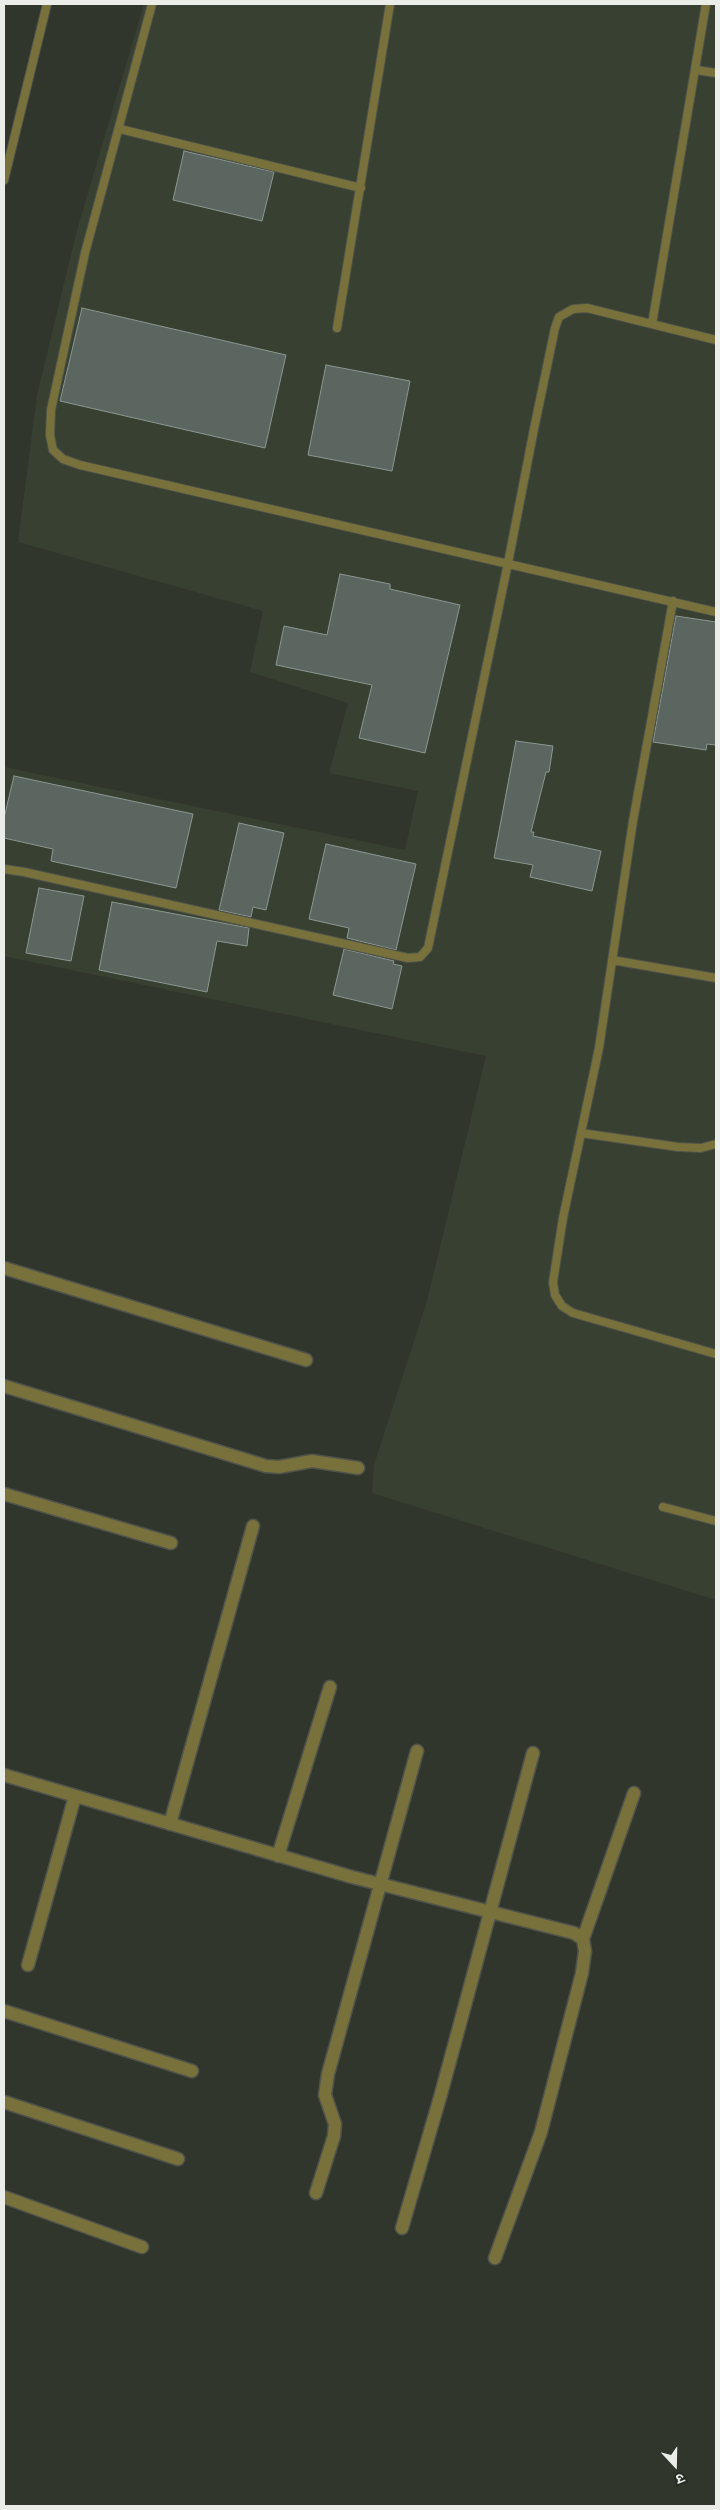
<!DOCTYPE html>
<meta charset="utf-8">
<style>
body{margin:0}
#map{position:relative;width:720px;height:2510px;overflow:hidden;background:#31362d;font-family:"Titillium Web","Noto Sans Devanagari",sans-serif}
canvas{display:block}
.frame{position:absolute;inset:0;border:5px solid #eaede8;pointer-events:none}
.north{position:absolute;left:650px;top:2440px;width:50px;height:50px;-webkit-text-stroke:4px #272c24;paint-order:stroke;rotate:159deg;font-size:14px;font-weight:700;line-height:20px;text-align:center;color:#eaede8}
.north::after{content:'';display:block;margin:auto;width:18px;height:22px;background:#eaede8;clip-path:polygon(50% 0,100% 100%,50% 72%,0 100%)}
</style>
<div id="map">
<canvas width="720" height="2510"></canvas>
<div class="frame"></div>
<div class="north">उ</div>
</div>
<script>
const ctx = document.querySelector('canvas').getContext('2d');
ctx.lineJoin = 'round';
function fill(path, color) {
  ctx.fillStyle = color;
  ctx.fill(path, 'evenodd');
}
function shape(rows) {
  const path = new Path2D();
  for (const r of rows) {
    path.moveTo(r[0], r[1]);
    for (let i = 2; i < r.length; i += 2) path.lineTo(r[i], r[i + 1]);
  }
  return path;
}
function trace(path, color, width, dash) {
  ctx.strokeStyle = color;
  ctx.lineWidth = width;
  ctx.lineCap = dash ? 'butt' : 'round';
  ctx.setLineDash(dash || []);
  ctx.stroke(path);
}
const built = shape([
 [144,4,716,4,716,1600,372,1493,374,1465,427,1301,486,1056,4,956,4,767,405,850,418,791,329,773,348,703,250,672,263,611,18,542,37,395,77,230]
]);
const building = shape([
 [184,151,274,172,262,221,173,200,184,151],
 [82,308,286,355,265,448,60,401,82,308],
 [326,365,410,381,392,471,308,455,326,365],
 [340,574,390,584,390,589,460,605,425,753,359,738,372,685,276,665,284,626,327,635,340,574],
 [676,616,716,622,716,745,707,744,706,750,653,742,676,616],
 [516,741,553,746,549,772,546,772,531,832,534,832,533,836,601,851,592,891,530,877,533,865,494,858,516,741],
 [14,776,193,814,176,888,51,861,53,849,4,838,4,818,14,776],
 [239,823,284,833,266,910,253,907,251,917,219,910,239,823],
 [326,844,416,864,396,950,347,938,349,928,309,919,326,844],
 [39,888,84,896,71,961,26,953,39,888],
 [112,902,249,928,247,946,217,941,207,992,99,970,112,902],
 [344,949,394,961,393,964,402,966,392,1009,333,995,344,949]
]);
const service = shape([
 [152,4,85,253,51,410,50,435,53,450,63,459,80,465,716,612],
 [696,70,716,73],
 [120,129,361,188],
 [4,180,47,4],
 [652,324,706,4],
 [337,328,390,4],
 [673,601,633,821,599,1048,563,1218,553,1282,555,1295,562,1306,573,1313,716,1354],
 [4,869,24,872,408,958,420,957,428,948,508,563,534,429,555,328,559,317,573,309,587,308,716,340],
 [612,960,716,978],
 [581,1133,678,1147,701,1148,716,1144],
 [663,1507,716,1521]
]);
const minor = shape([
 [4,1268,306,1360],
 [4,1386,266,1466,279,1467,312,1461,358,1468],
 [4,1494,171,1543],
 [4,1775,352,1877,574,1933,583,1939,585,1951,582,1973,541,2132,495,2258],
 [170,1824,253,1526],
 [278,1856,330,1687],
 [583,1939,634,1793],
 [28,1965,75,1796],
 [4,2011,192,2071],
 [4,2102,178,2159],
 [316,2193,334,2136,335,2124,325,2095,328,2074,417,1751],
 [4,2197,142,2247],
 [402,2228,441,2094,533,1753]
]);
fill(built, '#384032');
fill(building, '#5b6660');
trace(building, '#8b9791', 1);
trace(service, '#4f534b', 10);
trace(minor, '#4f534b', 15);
trace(service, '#79713b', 8);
trace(minor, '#79713b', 12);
</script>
